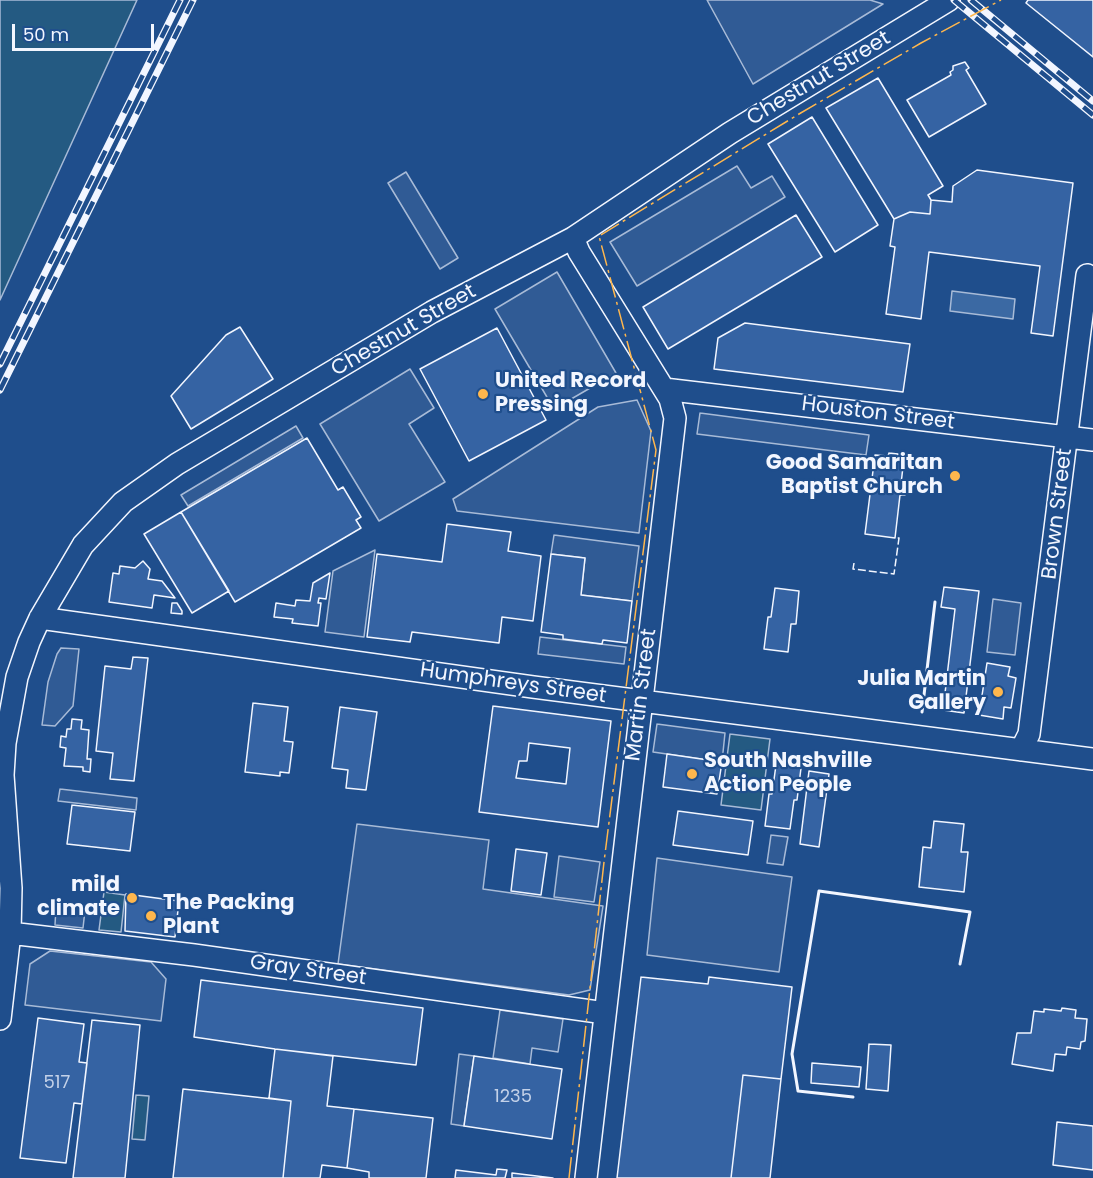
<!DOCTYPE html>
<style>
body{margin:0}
#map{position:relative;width:1093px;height:1178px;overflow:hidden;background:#1f4e8c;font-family:Poppins,sans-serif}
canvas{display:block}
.scale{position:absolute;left:12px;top:24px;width:142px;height:27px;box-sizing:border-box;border:3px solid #f2f6ff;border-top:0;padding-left:8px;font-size:18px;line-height:21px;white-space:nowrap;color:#f2f6ff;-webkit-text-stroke:4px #1f4e8c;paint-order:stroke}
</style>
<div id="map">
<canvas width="1093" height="1178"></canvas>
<div class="scale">50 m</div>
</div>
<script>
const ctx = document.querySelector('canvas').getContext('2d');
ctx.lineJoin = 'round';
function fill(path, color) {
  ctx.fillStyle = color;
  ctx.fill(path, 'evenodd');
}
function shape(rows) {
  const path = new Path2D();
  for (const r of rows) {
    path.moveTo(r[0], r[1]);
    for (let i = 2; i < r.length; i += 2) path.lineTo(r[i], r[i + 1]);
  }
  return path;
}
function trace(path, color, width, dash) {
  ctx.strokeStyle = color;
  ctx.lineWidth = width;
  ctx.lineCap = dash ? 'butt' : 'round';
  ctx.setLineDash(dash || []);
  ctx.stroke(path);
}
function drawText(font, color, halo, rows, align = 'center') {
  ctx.font = font + ' Poppins,sans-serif';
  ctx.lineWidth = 4.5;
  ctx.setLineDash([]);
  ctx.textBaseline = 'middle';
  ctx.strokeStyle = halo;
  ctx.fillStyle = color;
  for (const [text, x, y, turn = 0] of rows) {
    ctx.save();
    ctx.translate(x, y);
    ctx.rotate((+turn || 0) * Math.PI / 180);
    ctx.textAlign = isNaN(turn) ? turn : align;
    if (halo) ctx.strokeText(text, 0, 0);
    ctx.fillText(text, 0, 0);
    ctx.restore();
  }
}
const green = shape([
 [0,0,137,0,0,300,0,0],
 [730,734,770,739,761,810,721,805,730,734],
 [104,892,125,895,121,932,99,930,104,892],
 [136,1095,149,1096,145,1140,132,1139,136,1095]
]);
const parking = shape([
 [707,0,870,0,883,4,753,84,707,0],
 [737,166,751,188,772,176,785,197,637,286,610,242,737,166],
 [406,172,458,258,440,269,388,183,406,172],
 [557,272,616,373,554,409,495,309,557,272],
 [410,369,434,408,409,424,445,482,379,521,320,424,410,369],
 [637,400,651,431,639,533,457,511,453,499,598,407,637,400],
 [700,413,869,435,866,455,697,434,700,413],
 [296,426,303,438,188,506,181,495,296,426],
 [554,535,639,546,632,601,581,595,585,558,551,554,554,535],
 [375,550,364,637,325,632,333,571,375,550],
 [993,599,1021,603,1015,655,987,652,993,599],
 [540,637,626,647,624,664,538,654,540,637],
 [61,648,79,649,73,706,55,726,42,725,48,682,57,654,61,648],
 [657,724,725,733,722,762,653,752,657,724],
 [60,789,137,798,136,810,58,801,60,789],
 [357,824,489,840,483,889,603,906,590,990,569,995,338,964,357,824],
 [771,835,788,837,783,865,767,863,771,835],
 [559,856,600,862,594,902,554,897,559,856],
 [657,858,792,877,779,972,647,955,657,858],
 [56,907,85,910,83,928,55,925,56,907],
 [50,951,151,962,166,979,161,1021,25,1005,30,964,50,951],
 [500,1010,563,1019,558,1052,532,1048,530,1064,493,1058,500,1010],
 [459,1054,474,1056,464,1126,451,1124,459,1054]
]);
const water = shape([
 [952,291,1015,299,1013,319,950,311,952,291]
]);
const building = shape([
 [1028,0,1093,0,1093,57,1026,3,1028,0],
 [965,62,969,68,966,70,986,104,929,137,907,100,951,75,950,72,953,70,953,66,965,62],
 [878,78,943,186,928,195,931,200,930,214,910,212,894,219,826,108,878,78],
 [812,117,878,225,835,252,768,144,812,117],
 [977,170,1073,183,1053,336,1031,333,1040,266,929,252,921,319,886,314,895,247,890,246,894,219,910,212,930,214,931,200,952,202,953,186,977,170],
 [796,215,822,257,668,349,643,307,796,215],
 [745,323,910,344,903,392,714,369,718,338,745,323],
 [240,327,273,379,191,429,171,396,226,335,240,327],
 [497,328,546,420,469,461,420,369,497,328],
 [307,438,338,490,343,487,361,517,356,520,361,528,235,602,181,512,307,438],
 [889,453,898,454,898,458,904,458,901,484,906,484,905,495,900,495,895,538,865,534,875,455,888,456,889,453],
 [181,512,229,591,192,613,144,534,181,512],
 [447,524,511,532,508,551,541,556,533,621,502,617,499,643,412,632,410,642,367,637,377,554,442,562,447,524],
 [551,554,585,558,581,595,632,601,627,643,603,640,602,644,563,639,563,635,541,632,551,554],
 [143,561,150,569,148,579,162,581,175,598,154,595,152,608,109,602,113,573,119,574,120,566,135,568,143,561],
 [330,573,326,599,319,598,318,603,321,603,318,626,292,623,293,619,274,617,276,603,295,606,296,600,310,601,313,583,330,573],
 [944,587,979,591,964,713,943,710,955,609,941,607,944,587],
 [775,588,799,591,796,624,791,624,788,652,764,649,768,617,771,617,775,588],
 [172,603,177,603,182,611,182,614,171,613,172,603],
 [133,657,148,658,134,781,110,779,113,753,96,751,105,666,131,669,133,657],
 [987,663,1010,667,1008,676,1016,678,1011,708,1004,707,1003,719,979,715,987,663],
 [253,703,288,707,284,741,293,742,289,773,280,772,280,776,245,772,253,703],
 [493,706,611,721,598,827,479,812,493,706],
 [529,743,570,748,566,784,516,778,519,761,527,761,529,743],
 [340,707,377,712,366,790,346,788,348,770,332,768,340,707],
 [72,719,82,720,81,729,89,730,87,759,91,759,90,772,83,771,83,767,64,766,66,748,60,747,61,736,66,737,67,729,71,729,72,719],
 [667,754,722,762,717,794,663,787,667,754],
 [776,765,801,768,797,800,794,800,790,829,765,826,769,794,772,794,776,765],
 [809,771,829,774,819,847,800,844,809,771],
 [72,805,135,812,130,851,67,844,72,805],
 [678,811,753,821,748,855,673,845,678,811],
 [934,821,964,824,961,852,968,852,964,892,919,887,923,847,931,848,934,821],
 [516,849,547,853,541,895,511,891,516,849],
 [126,894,179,901,175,937,125,931,126,894],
 [641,977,708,984,709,977,792,987,781,1079,743,1075,731,1178,617,1178,641,977],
 [201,980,423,1008,416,1065,275,1049,194,1037,201,980],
 [1062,1008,1076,1010,1075,1018,1087,1019,1085,1041,1081,1042,1080,1049,1067,1047,1066,1055,1055,1054,1053,1071,1012,1064,1017,1033,1031,1033,1034,1011,1044,1012,1044,1009,1061,1011,1062,1008],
 [38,1018,84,1024,79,1062,87,1063,82,1104,74,1103,66,1163,20,1158,38,1018],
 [92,1020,140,1025,125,1178,73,1178,92,1020],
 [869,1044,891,1045,888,1091,866,1089,869,1044],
 [275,1049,333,1056,327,1106,354,1109,347,1168,322,1165,320,1178,283,1178,291,1101,269,1098,275,1049],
 [474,1056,562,1069,552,1139,464,1126,474,1056],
 [812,1063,861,1067,859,1087,811,1083,812,1063],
 [743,1075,781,1079,770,1178,731,1178,743,1075],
 [183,1089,291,1101,283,1178,173,1178,183,1089],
 [354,1109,433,1118,426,1178,369,1178,369,1172,347,1168,354,1109],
 [1057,1122,1093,1126,1093,1170,1053,1165,1057,1122],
 [497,1169,507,1170,505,1178,455,1178,456,1170,496,1175,497,1169],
 [512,1173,553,1178,512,1178,512,1173]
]);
const minor = shape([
 [573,238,579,252,670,399,675,418,586,1178],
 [664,389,1093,440],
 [40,618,533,687,1093,759],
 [1021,750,1029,734,1087,275],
 [10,933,194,955,605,1013],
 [0,1019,10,933,11,888,3,775,5,743,17,677,29,642,40,618,83,545,123,502,177,464,432,312,573,238,730,133,949,0]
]);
const rail = shape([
 [954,0,1093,115],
 [971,0,1093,101],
 [0,364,180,0],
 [0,390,193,0]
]);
const fence = shape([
 [854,563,853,569,894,574,899,538,895,538]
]);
const wall = shape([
 [922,712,935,602],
 [853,1097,798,1091,792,1054,819,891,970,912,960,964]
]);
const power = shape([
 [569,1178,604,862,656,450,599,236,799,114,921,43,1001,0]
]);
const markers = [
 [483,394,6,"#ffb74d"],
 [955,476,6,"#ffb74d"],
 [998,692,6,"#ffb74d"],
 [692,774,6,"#ffb74d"],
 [132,898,6,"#ffb74d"],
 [151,916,6,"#ffb74d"]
];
const numberNames = [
 ["517",57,1083],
 ["1235",513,1097]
];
const streetNames = [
 ["Chestnut Street",819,79,-31],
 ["Chestnut Street",404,331,-30],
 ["Houston Street",878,414,7],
 ["Brown Street",1058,514,-83],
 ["Humphreys Street",513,684,8],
 ["Martin Street",642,695,-83],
 ["Gray Street",308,971,8]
];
const poiNames = [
 ["United Record",495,382],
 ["Pressing",495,406],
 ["Good Samaritan",943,464,"right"],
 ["Baptist Church",943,488,"right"],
 ["Julia Martin",986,680,"right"],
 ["Gallery",986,704,"right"],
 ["South Nashville",704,762],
 ["Action People",704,786],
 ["mild",120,886,"right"],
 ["climate",120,910,"right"],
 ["The Packing",163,904],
 ["Plant",163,928]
];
fill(green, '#245a82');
trace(green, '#a8bbd7', 1.5);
fill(parking, '#305b95');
trace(parking, '#a8bbd7', 1.5);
fill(water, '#3b69a3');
trace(water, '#a8bbd7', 1.5);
fill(building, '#3563a3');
trace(building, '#f2f6ff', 1.5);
trace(minor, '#f2f6ff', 24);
trace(minor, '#1f4e8c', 21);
trace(rail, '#f2f6ff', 7);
trace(rail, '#1f4e8c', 4.5, [14]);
trace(fence, '#f2f6ff', 1.5, [8, 3]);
trace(wall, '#f2f6ff', 3);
trace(power, '#ffb74d', 1.5, [21, 4.5, 3, 4.5]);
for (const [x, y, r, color] of markers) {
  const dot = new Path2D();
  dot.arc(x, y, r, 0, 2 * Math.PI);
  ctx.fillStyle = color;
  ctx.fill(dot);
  trace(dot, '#1f4e8c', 2);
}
drawText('18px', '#c3d1e8', null, numberNames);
drawText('21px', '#f2f6ff', '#1f4e8c', streetNames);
drawText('bold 21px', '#f2f6ff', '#1f4e8c', poiNames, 'left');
</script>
